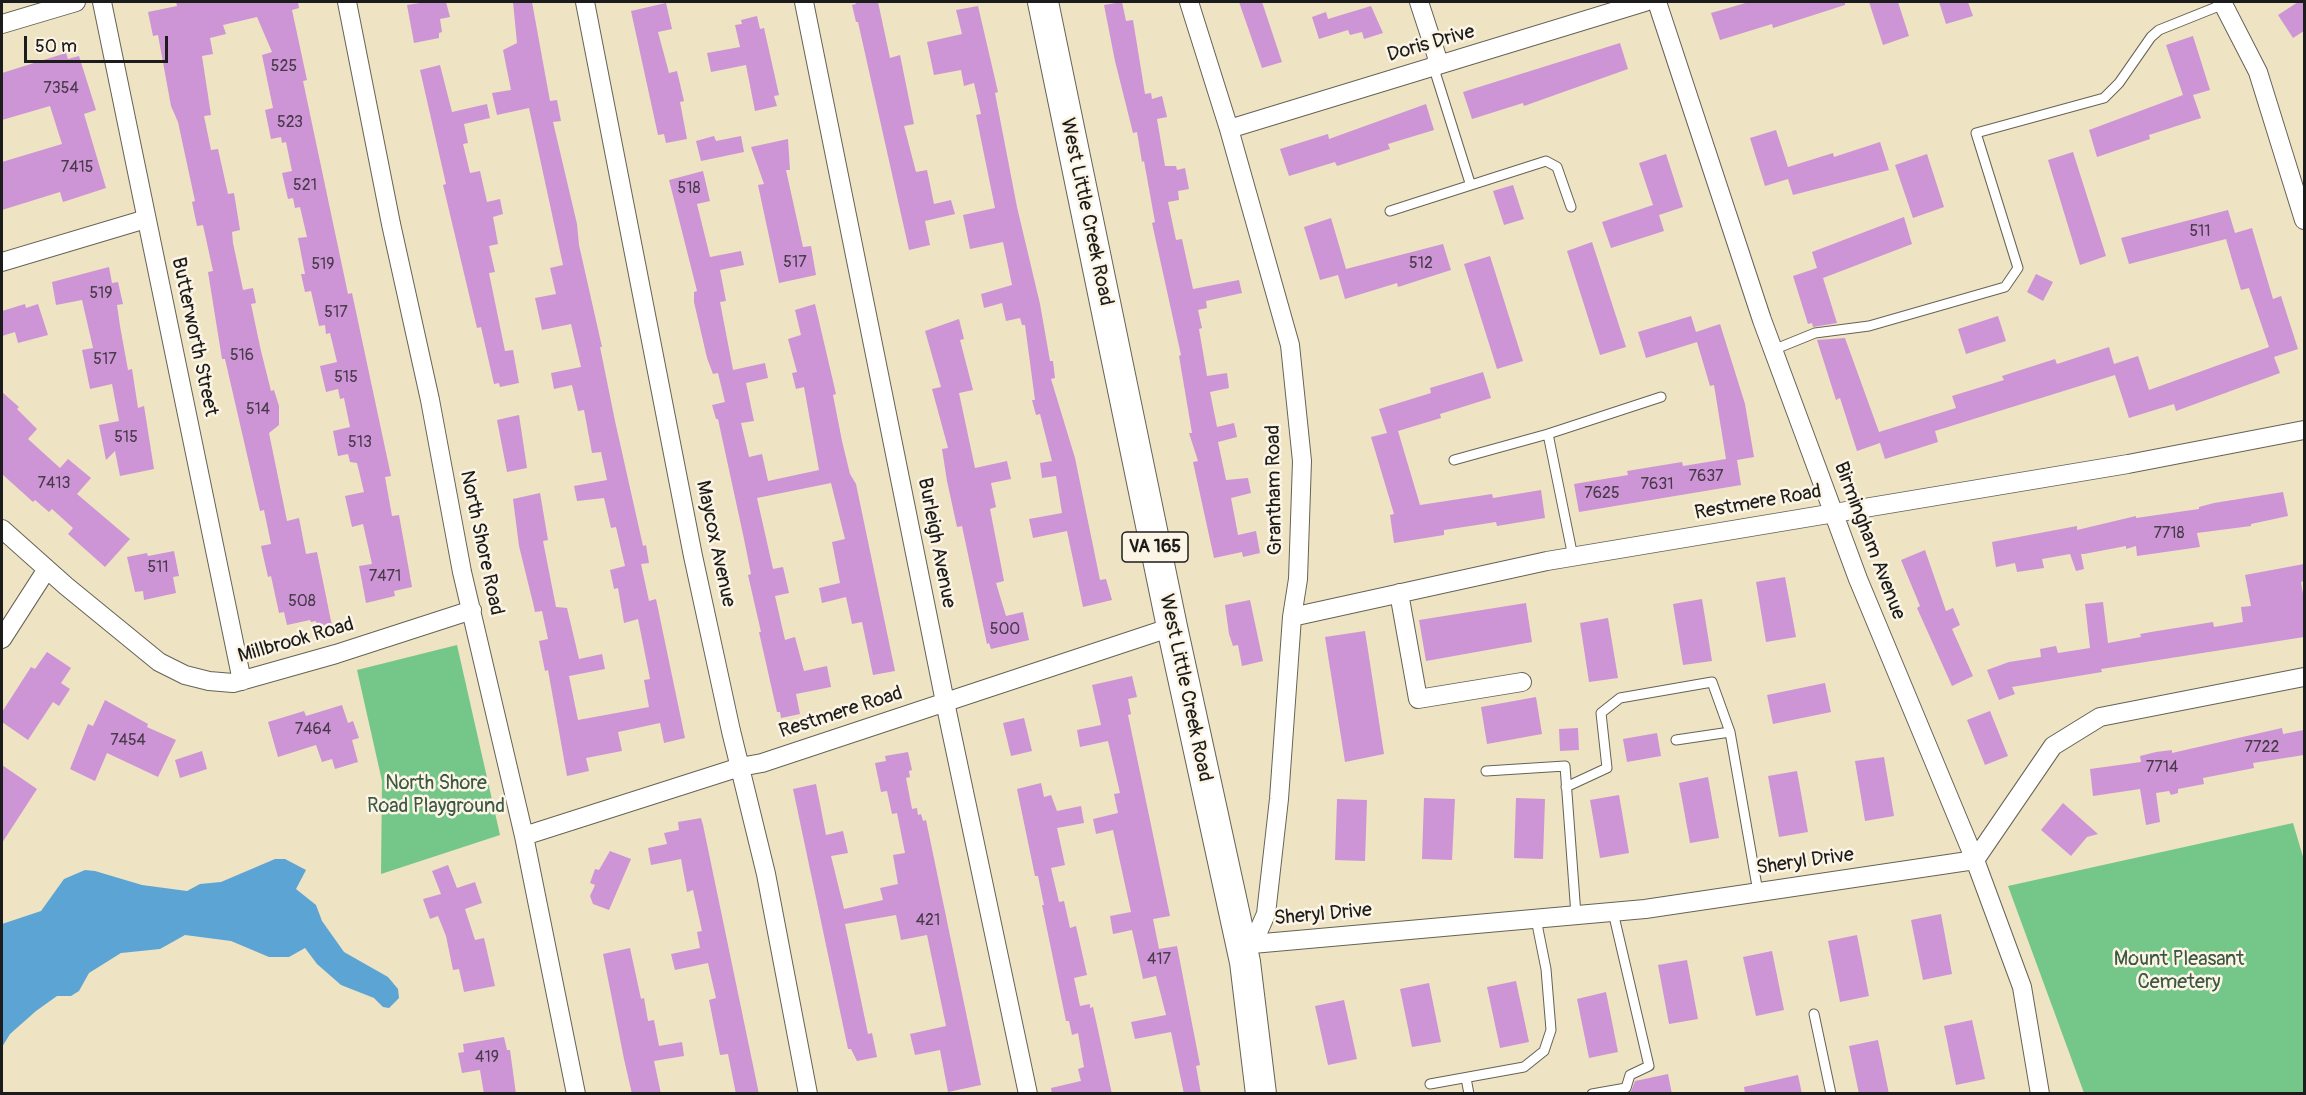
<!DOCTYPE html>
<style>
body{margin:0}
#map{position:relative;width:2306px;height:1095px;overflow:hidden;background:#eee3c3;font-family:Pangolin,sans-serif}
canvas{display:block}
.frame{position:absolute;inset:0;border:3px solid #1c1c1c;pointer-events:none}
.scale{position:absolute;left:24px;top:36px;width:144px;height:27px;box-sizing:border-box;border:3px solid #1c1c1c;border-top:0;padding-left:8px;font-size:18px;line-height:21px;white-space:nowrap;color:#1c1c1c;-webkit-text-stroke:4px #fcf5e5;paint-order:stroke}
</style>
<div id="map">
<canvas width="2306" height="1095"></canvas>
<div class="frame"></div>
<div class="scale">50 m</div>
</div>
<script>
const ctx = document.querySelector('canvas').getContext('2d');
ctx.lineJoin = 'round';
function fill(path, color) {
  ctx.fillStyle = color;
  ctx.fill(path, 'evenodd');
}
function shape(rows) {
  const path = new Path2D();
  for (const r of rows) {
    path.moveTo(r[0], r[1]);
    for (let i = 2; i < r.length; i += 2) path.lineTo(r[i], r[i + 1]);
  }
  return path;
}
function trace(path, color, width, dash) {
  ctx.strokeStyle = color;
  ctx.lineWidth = width;
  ctx.lineCap = dash ? 'butt' : 'round';
  ctx.setLineDash(dash || []);
  ctx.stroke(path);
}
function drawText(font, color, halo, rows, align = 'center') {
  ctx.font = font + ' Pangolin,sans-serif';
  ctx.lineWidth = 5;
  ctx.setLineDash([]);
  ctx.textBaseline = 'middle';
  ctx.strokeStyle = halo;
  ctx.fillStyle = color;
  for (const [text, x, y, turn = 0] of rows) {
    ctx.save();
    ctx.translate(x, y);
    ctx.rotate((+turn || 0) * Math.PI / 180);
    ctx.textAlign = isNaN(turn) ? turn : align;
    if (halo) ctx.strokeText(text, 0, 0);
    ctx.fillText(text, 0, 0);
    ctx.restore();
  }
}
const green = shape([
 [457,645,500,835,381,874,382,781,357,670],
 [2293,823,2304,860,2304,1093,2084,1093,2008,886]
]);
const water = shape([
 [275,859,285,859,306,870,296,889,316,905,322,921,344,952,388,977,398,989,399,998,389,1008,383,1007,374,998,341,985,317,964,305,948,289,957,269,957,231,941,185,935,160,949,121,953,89,973,79,991,71,996,57,996,36,1011,10,1034,2,1047,2,924,41,911,64,879,85,870,95,871,142,885,187,891,200,884,221,882]
]);
const building = shape([
 [176,2,298,2,299,8,292,10,307,80,303,81,348,294,352,293,391,476,385,477,392,516,399,515,412,587,394,591,395,596,366,603,359,566,372,564,363,524,352,527,345,496,364,492,357,463,350,462,348,454,338,456,333,431,350,427,344,398,340,399,338,389,326,392,320,366,337,362,330,333,326,334,325,325,319,326,311,291,305,292,301,274,305,274,298,238,307,237,300,207,295,208,293,198,288,199,282,173,292,171,286,142,282,143,281,137,271,139,265,110,273,108,262,55,272,52,257,17,223,25,226,34,210,38,213,54,202,56,211,115,204,116,211,150,218,149,228,194,234,193,240,230,232,232,233,243,243,290,253,288,256,303,251,304,261,351,271,391,274,390,279,406,279,425,269,433,287,521,299,518,306,554,317,552,332,626,318,629,316,621,311,622,310,620,287,625,284,612,279,613,271,576,268,577,261,546,271,544,264,510,260,511,225,359,222,359,208,272,213,271,203,225,197,226,192,202,195,201,178,122,171,106,158,35,153,36,148,12,177,6],
 [427,2,446,2,450,17,440,19,442,32,439,33,439,38,414,43,407,5],
 [513,2,532,2,550,101,557,100,561,121,553,122,577,224,579,245,602,347,600,347,615,421,643,546,646,545,649,563,641,564,649,601,656,599,685,738,664,743,660,723,618,732,622,751,586,758,589,771,567,776,548,670,545,671,539,641,548,639,542,611,535,612,533,603,519,546,513,499,540,493,548,540,543,541,556,607,567,608,579,659,602,654,605,669,569,676,578,720,649,707,644,680,650,679,638,619,624,623,618,588,614,589,610,570,625,566,616,527,611,528,604,498,577,501,574,486,607,480,601,452,592,453,584,410,578,411,572,385,554,389,551,373,581,367,571,324,542,330,535,298,556,294,550,268,563,265,529,108,497,115,492,93,511,90,503,50,517,43],
 [855,2,878,2,890,58,900,55,914,124,904,126,916,172,927,170,934,204,951,200,955,214,925,221,930,245,909,250,858,22,856,22,852,5,856,4],
 [1122,2,1126,21,1133,20,1145,94,1151,93,1152,99,1162,96,1167,117,1157,119,1165,166,1176,166,1177,170,1185,168,1189,189,1178,191,1179,200,1168,202,1176,240,1182,239,1193,289,1239,280,1242,293,1206,301,1207,308,1198,310,1202,328,1199,329,1207,376,1227,373,1229,388,1210,392,1217,427,1234,423,1237,437,1218,442,1226,480,1248,478,1251,493,1231,498,1238,535,1256,531,1260,553,1243,557,1242,552,1214,558,1193,462,1198,461,1189,433,1192,433,1179,356,1181,355,1152,223,1155,222,1144,161,1142,162,1137,132,1133,133,1115,61,1104,5],
 [1239,2,1262,2,1282,62,1262,68],
 [1749,2,1845,2,1845,5,1773,28,1772,24,1720,40,1711,13],
 [1869,2,1898,2,1909,36,1883,45],
 [1939,2,1968,2,1973,16,1946,24],
 [2298,2,2304,2,2304,31,2293,38,2278,15],
 [666,3,672,29,658,32,669,73,677,71,684,101,680,102,687,139,666,143,664,134,658,135,631,11],
 [978,6,998,92,995,93,1017,207,1040,304,1050,361,1053,361,1055,378,1051,379,1075,458,1100,580,1106,579,1112,600,1083,607,1067,531,1033,538,1029,519,1062,513,1056,476,1042,478,1040,463,1052,461,1040,414,1036,415,1032,400,1035,400,1025,325,1022,325,1020,318,1006,321,1002,303,984,308,981,294,1012,285,1003,242,970,249,963,215,995,208,976,115,981,114,974,83,964,86,961,70,934,75,927,42,962,34,956,10],
 [1371,6,1383,33,1364,39,1362,32,1350,35,1348,30,1319,39,1312,17,1326,12,1328,19],
 [757,16,760,29,764,28,779,95,774,96,777,106,755,111,746,65,711,72,707,53,740,47,735,25,742,24,741,20],
 [2193,36,2210,90,2193,95,2201,118,2149,135,2150,139,2097,157,2089,130,2183,95,2166,45],
 [1620,43,1628,69,1524,106,1523,103,1472,119,1463,92],
 [66,53,68,59,79,56,96,110,84,114,106,188,63,202,60,192,2,210,2,162,62,144,50,106,2,120,2,73],
 [440,65,452,112,487,104,490,118,464,124,468,143,463,144,470,173,480,171,487,202,500,199,503,214,493,217,498,244,489,246,495,272,489,273,505,351,513,350,519,383,500,387,499,383,494,384,481,327,477,328,443,185,446,184,420,70],
 [1426,104,1434,130,1388,144,1390,149,1337,166,1335,162,1289,176,1280,149,1328,134,1329,139],
 [1776,130,1788,167,1833,153,1834,157,1880,142,1889,170,1793,195,1788,179,1765,186,1750,138],
 [714,136,716,141,741,136,744,152,701,161,696,141],
 [788,139,790,170,786,170,803,247,811,246,816,275,779,283,758,185,764,184,751,147],
 [2073,152,2106,256,2080,265,2048,160],
 [1666,154,1683,207,1659,215,1664,231,1611,248,1602,222,1653,205,1639,163],
 [1927,154,1944,207,1913,218,1895,165],
 [703,171,710,201,697,204,710,257,741,251,744,265,720,270,726,301,720,302,733,370,765,363,768,378,746,383,754,421,741,423,749,457,762,454,768,481,819,470,804,387,796,389,792,373,797,372,788,339,801,335,795,310,815,304,836,394,833,395,842,441,850,474,856,484,895,671,873,675,862,622,852,624,846,597,822,603,819,588,840,583,832,542,845,539,831,483,757,498,773,569,783,567,789,593,775,596,785,640,795,637,804,671,827,666,831,687,796,694,800,714,781,718,780,712,777,712,759,632,761,632,748,575,751,574,744,539,718,419,716,419,712,405,725,402,718,373,713,374,707,358,694,302,694,292,697,291,669,180],
 [1513,185,1524,219,1504,225,1493,191],
 [2228,210,2235,233,2252,228,2273,299,2281,296,2298,349,2274,357,2280,373,2176,411,2174,404,2129,418,2115,375,1935,431,1938,442,1885,459,1880,443,1857,451,1840,398,1836,400,1817,340,1845,338,1879,432,1956,408,1952,396,2004,380,2002,376,2055,359,2057,364,2109,347,2114,364,2138,356,2149,390,2269,347,2249,288,2241,290,2226,239,2129,264,2121,238],
 [1904,217,1912,244,1823,278,1837,323,1813,327,1812,323,1808,324,1793,276,1817,268,1812,252],
 [1331,218,1346,269,1443,244,1451,270,1398,287,1397,283,1345,299,1338,275,1320,280,1304,227],
 [1592,242,1626,347,1600,355,1567,251],
 [1490,256,1523,361,1497,369,1464,264],
 [109,267,112,283,118,282,123,304,117,305,120,326,128,370,132,369,138,408,144,406,154,469,120,476,115,451,106,460,99,425,119,421,112,384,90,389,82,350,93,348,82,300,56,305,52,282],
 [2036,274,2053,282,2043,301,2027,292],
 [25,304,26,308,38,304,48,335,18,343,15,332,2,336,2,311],
 [1691,316,1696,332,1720,324,1745,404,1754,457,1737,460,1741,485,1579,512,1574,484,1628,475,1627,471,1682,462,1683,466,1726,459,1714,385,1710,386,1697,342,1646,358,1638,332],
 [1998,316,2006,341,1966,354,1958,329],
 [959,319,964,339,960,340,973,390,959,393,975,468,1007,461,1011,479,991,483,996,507,990,509,1004,581,996,583,1006,616,1023,612,1029,640,991,649,989,643,987,644,962,526,957,527,947,481,942,449,948,448,932,389,941,387,925,331],
 [1483,372,1491,398,1440,414,1441,418,1398,431,1420,505,1492,494,1493,498,1541,490,1545,518,1497,526,1496,522,1444,530,1444,535,1394,543,1390,515,1394,514,1371,437,1387,433,1379,409,1431,393,1430,388],
 [2,392,19,407,17,409,37,429,28,439,60,468,68,459,91,478,77,494,130,539,105,567,68,534,73,528,52,509,49,512,35,500,33,502,2,474],
 [519,415,527,468,507,472,497,420],
 [2283,492,2288,516,2251,524,2251,526,2197,533,2200,547,2137,556,2136,546,2126,549,2126,546,2084,554,2081,554,2084,569,2076,571,2070,554,2042,559,2044,568,2017,572,2015,563,1996,567,1992,542,2077,526,2077,530,2136,516,2136,518,2199,509,2199,507,2214,503],
 [1925,550,1946,611,1953,608,1960,625,1952,629,1973,676,1952,686,1917,608,1920,606,1901,560],
 [174,551,179,576,173,577,176,593,144,600,143,591,135,592,127,557,147,553,148,556],
 [2304,564,2304,581,2301,582,2304,600,2304,637,2101,669,2102,672,2012,687,2015,694,1999,700,1987,670,2009,662,2041,657,2040,649,2056,646,2058,653,2090,648,2085,604,2103,602,2108,643,2141,637,2140,634,2151,632,2213,622,2214,627,2243,622,2241,607,2251,606,2245,575],
 [1785,577,1796,637,1766,642,1756,582],
 [1702,599,1712,661,1683,665,1673,604],
 [1250,600,1263,661,1242,666,1238,645,1233,646,1229,634,1225,605],
 [1526,603,1532,642,1426,661,1419,620],
 [1608,618,1618,678,1589,682,1580,623],
 [1365,631,1384,754,1345,762,1325,637],
 [47,652,71,668,61,683,70,689,59,706,53,702,28,740,2,722,2,712,31,667,35,669],
 [1132,676,1137,697,1128,699,1131,714,1128,715,1170,916,1153,919,1159,949,1177,946,1200,1065,1196,1066,1201,1094,1184,1094,1171,1032,1135,1039,1131,1022,1166,1015,1156,976,1143,979,1132,930,1113,934,1110,916,1131,912,1113,830,1096,834,1093,819,1118,813,1114,794,1120,793,1108,741,1080,747,1077,730,1101,725,1092,685],
 [1825,683,1831,712,1773,724,1767,695],
 [1536,697,1542,734,1487,744,1481,707],
 [105,700,148,724,147,727,176,740,158,777,107,753,95,781,70,769,88,724,93,726],
 [342,705,348,723,353,721,359,738,352,740,358,762,335,769,332,759,322,762,316,745,278,757,268,722,304,711,306,716],
 [1990,711,2008,756,1985,765,1967,720],
 [1024,718,1032,751,1011,756,1003,723],
 [1578,728,1579,750,1560,751,1559,729],
 [2282,728,2283,734,2304,730,2304,755,2253,763,2254,768,2203,778,2204,784,2178,789,2178,793,2171,795,2169,791,2156,793,2160,822,2146,825,2140,789,2093,796,2090,769,2141,762,2140,756,2156,752,2172,750,2172,753],
 [1657,733,1661,756,1627,762,1623,739],
 [202,751,207,769,180,778,175,760],
 [908,752,912,770,909,771,910,777,906,778,912,809,917,808,918,815,921,814,923,821,926,820,981,1085,948,1092,940,1050,915,1055,910,1034,946,1026,927,935,901,940,896,915,845,924,868,1034,872,1033,877,1057,857,1061,851,1049,848,1049,793,789,816,784,826,835,843,831,848,853,831,856,844,909,883,900,880,888,898,884,893,855,905,853,897,813,892,814,887,791,881,792,875,763,886,761,885,756],
 [1884,757,1894,816,1865,821,1855,761],
 [2,765,37,789,2,843],
 [1797,771,1808,832,1779,837,1768,776],
 [1708,777,1719,838,1690,843,1679,783],
 [1041,783,1044,797,1051,795,1057,811,1081,806,1084,823,1057,828,1065,865,1051,868,1059,902,1064,901,1070,928,1076,926,1087,975,1074,978,1080,1006,1090,1004,1090,1008,1093,1007,1112,1094,1052,1094,1051,1088,1081,1081,1078,1069,1084,1067,1078,1033,1072,1035,1069,1021,1066,1021,1042,905,1044,905,1038,876,1035,876,1017,789],
 [1619,795,1629,853,1600,858,1590,800],
 [1424,798,1455,799,1452,860,1422,859],
 [1516,798,1545,799,1543,859,1514,858],
 [1337,799,1367,800,1365,861,1335,860],
 [2063,803,2098,834,2087,837,2071,856,2041,830],
 [701,818,703,825,759,1094,736,1094,728,1054,720,1055,709,1000,716,998,708,963,675,970,671,954,700,948,697,932,702,931,693,890,687,892,681,859,651,865,648,848,667,844,664,833,679,830,678,822],
 [610,851,631,859,609,910,593,904,590,896,595,885,590,883,595,869,599,870],
 [448,865,457,888,475,882,482,903,465,909,475,940,484,938,495,986,464,992,459,969,453,970,446,936,438,916,430,919,423,899,441,894,432,871],
 [1941,914,1952,974,1923,980,1911,920],
 [1857,935,1869,996,1840,1002,1828,941],
 [630,948,641,999,644,998,648,1021,654,1020,659,1046,682,1042,684,1056,654,1061,661,1094,632,1094,624,1059,603,954],
 [1772,951,1784,1010,1756,1016,1743,957],
 [1687,960,1698,1019,1669,1024,1658,965],
 [1516,981,1529,1042,1500,1048,1487,987],
 [1429,983,1441,1042,1412,1047,1400,989],
 [1606,992,1618,1052,1589,1058,1577,999],
 [1344,1000,1357,1059,1328,1065,1315,1006],
 [1972,1020,1985,1079,1956,1085,1944,1026],
 [504,1037,507,1050,510,1050,516,1094,484,1094,480,1070,462,1073,458,1053,464,1052,463,1044],
 [1878,1040,1889,1094,1859,1094,1849,1046],
 [1668,1074,1672,1094,1630,1094,1635,1081],
 [1798,1075,1802,1094,1745,1094,1744,1087]
]);
const lane = shape([
 [1436,65,1436,75,1470,183],
 [1390,211,1546,161,1557,167,1571,207],
 [1773,350,1815,333,1869,326,2005,287,2018,268,1976,133,2104,98,2119,83,2151,37,2159,30,2224,4],
 [1548,434,1573,557],
 [1454,460,1548,434,1661,397],
 [1676,740,1730,732,1758,892],
 [1486,771,1565,766,1576,915],
 [1566,787,1607,768,1601,713,1620,698,1712,682,1730,732],
 [1814,1014,1831,1094],
 [1466,1078,1469,1094],
 [1430,1084,1524,1067,1544,1051,1551,1030,1546,969,1536,919],
 [1592,1094,1626,1088,1630,1075,1649,1066,1613,912]
]);
const street = shape([
 [102,2,242,681],
 [347,2,391,224,430,400,462,572,524,836,576,1094],
 [585,2,693,556,731,731,766,874,808,1094],
 [804,2,945,702,1028,1094],
 [1189,2,1229,129,1290,345,1302,461,1298,579,1292,617,1279,799,1266,914,1258,932,1241,945],
 [1419,2,1437,57,1436,65],
 [1657,2,1762,320,1858,579,1975,860,2022,987,2040,1094],
 [2222,2,2258,72,2304,220],
 [2,24,76,2],
 [1229,129,1645,2],
 [2,262,146,219],
 [2,529,66,586,159,662,185,675,209,681,233,683,336,654,472,610],
 [1399,593,1418,699,1522,682],
 [1292,617,1547,561,2128,464,2304,430],
 [2,639,47,569],
 [524,836,740,767,762,763,1172,627],
 [1241,945,1645,909,1975,860,2053,746,2100,717,2304,677]
]);
const primary = shape([
 [1043,2,1172,627,1245,962,1261,1094]
]);
const numberNames = [
 ["525",284,67],
 ["7354",61,89],
 ["523",290,123],
 ["7415",77,168],
 ["521",305,186],
 ["518",689,189],
 ["511",2200,232],
 ["517",795,263],
 ["512",1421,264],
 ["519",323,265],
 ["519",101,294],
 ["517",336,313],
 ["516",242,356],
 ["517",105,360],
 ["515",346,378],
 ["514",258,410],
 ["515",126,438],
 ["513",360,443],
 ["7637",1706,477],
 ["7413",54,484],
 ["7631",1657,485],
 ["7625",1602,494],
 ["7718",2169,534],
 ["511",158,568],
 ["7471",385,577],
 ["508",302,602],
 ["500",1005,630],
 ["7464",313,730],
 ["7454",128,741],
 ["7722",2262,748],
 ["7714",2162,768],
 ["421",928,921],
 ["417",1159,960],
 ["419",487,1058]
];
const shields = [
 [1155,547,66]
];
const shieldNames = [
 ["VA 165",1155,547]
];
const streetNames = [
 ["Doris Drive",1431,44,-16],
 ["West Little Creek Road",1086,212,78],
 ["Butterworth Street",194,337,78],
 ["Grantham Road",1275,490,-91],
 ["Restmere Road",1758,503,-10],
 ["Birmingham Avenue",1869,541,69],
 ["North Shore Road",481,543,78],
 ["Burleigh Avenue",936,543,79],
 ["Maycox Avenue",715,544,78],
 ["Millbrook Road",296,641,-16],
 ["West Little Creek Road",1185,688,78],
 ["Restmere Road",841,713,-18],
 ["Sheryl Drive",1805,862,-8],
 ["Sheryl Drive",1323,915,-5]
];
const parkNames = [
 ["North Shore",436,784],
 ["Road Playground",436,807],
 ["Mount Pleasant",2179,960],
 ["Cemetery",2179,983]
];
fill(green, '#75c789');
fill(water, '#5ca4d3');
fill(building, '#cd95d5');
trace(lane, '#666256', 11);
trace(street, '#666256', 20);
trace(primary, '#666256', 32);
trace(lane, '#fff', 9);
trace(street, '#fff', 18);
trace(primary, '#fff', 30);
drawText('16px', '#483a4a', null, numberNames);
for (const [x, y, w] of shields) {
  const box = new Path2D();
  box.roundRect(x - w / 2, y - 15, w, 30, 4.5);
  ctx.fillStyle = '#fcf5e5';
  ctx.fill(box);
  trace(box, '#1c1c1c', 1.5);
}
drawText('bold 18px', '#1c1c1c', null, shieldNames);
drawText('20px', '#1c1c1c', '#fcf5e5', streetNames);
drawText('20px', '#3b5842', '#fcf5e5', parkNames);
</script>
